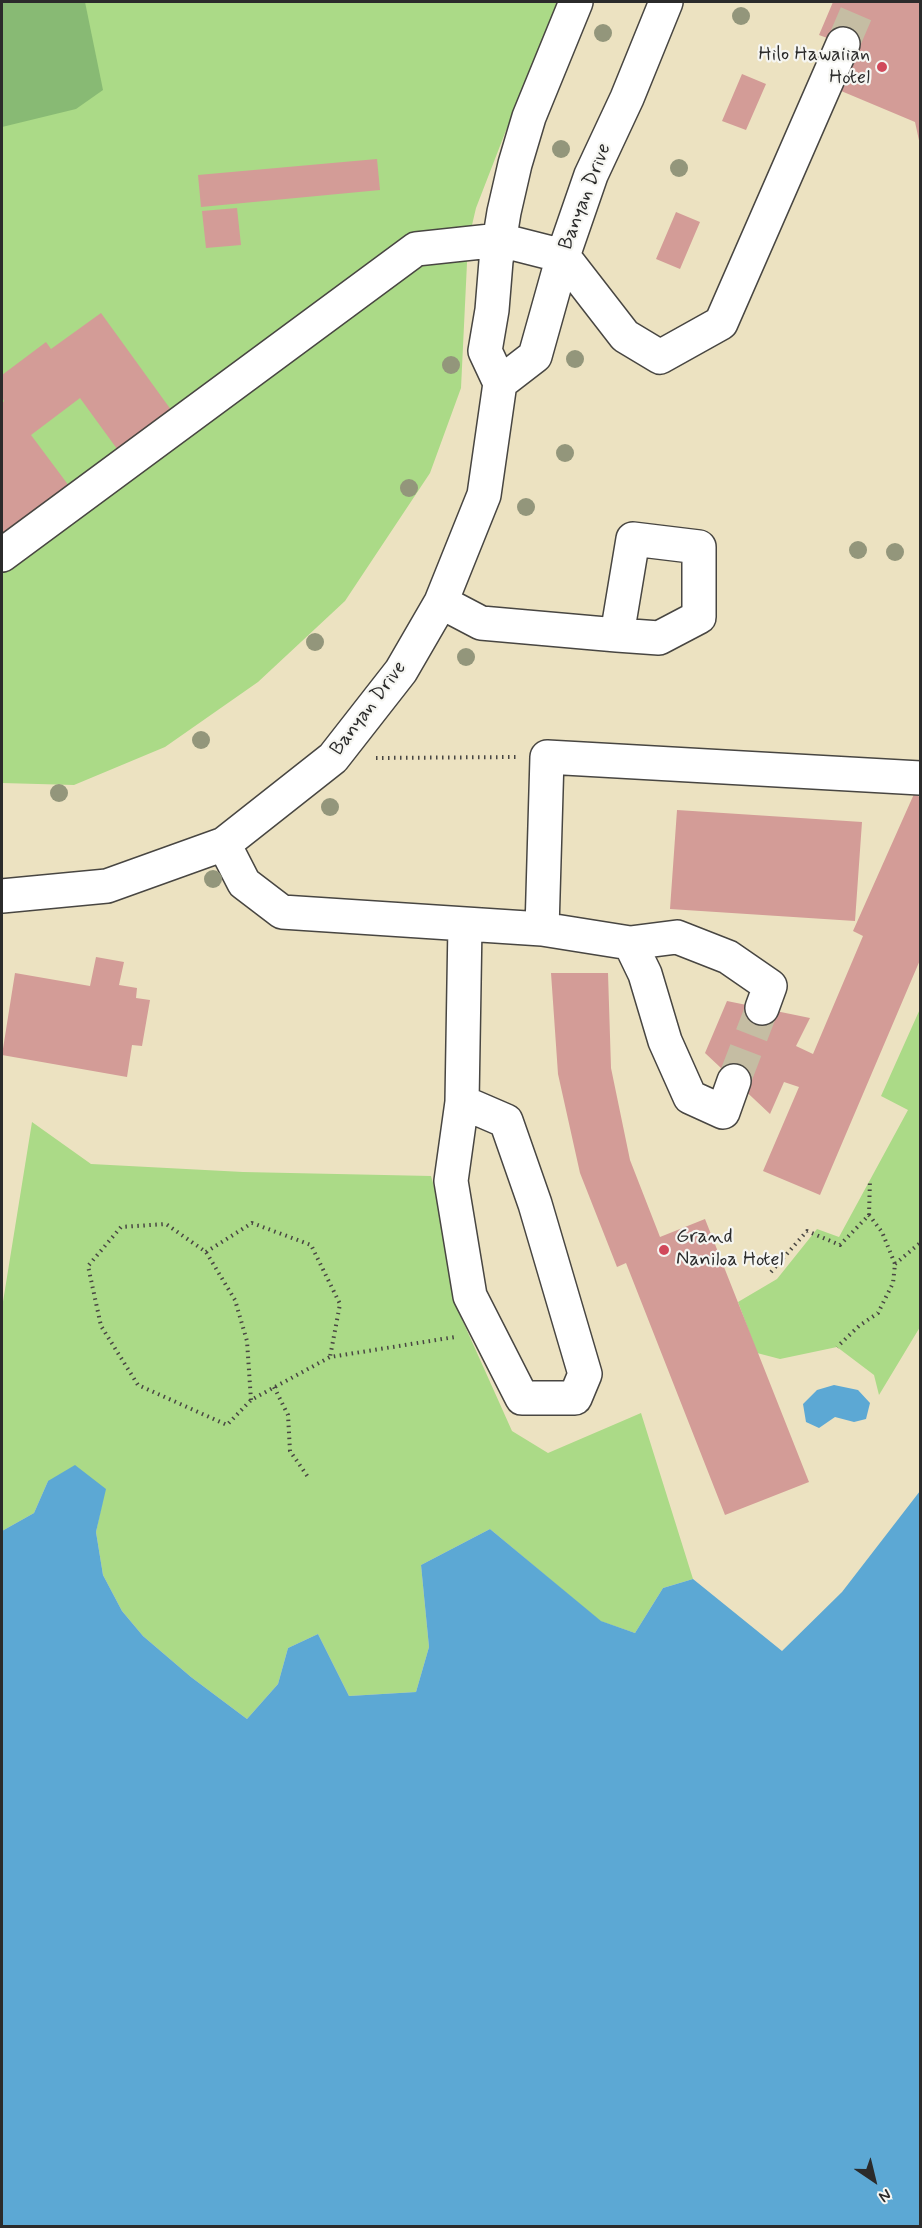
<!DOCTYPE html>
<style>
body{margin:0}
#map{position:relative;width:922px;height:2228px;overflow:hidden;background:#ece2c1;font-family:Mynerve,sans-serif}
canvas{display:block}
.frame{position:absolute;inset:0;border:3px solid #2b2b2b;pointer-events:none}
.north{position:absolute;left:844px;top:2150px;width:60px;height:60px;-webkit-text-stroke:4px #f6f6f2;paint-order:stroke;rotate:145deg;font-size:16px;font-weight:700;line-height:24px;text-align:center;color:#2b2b2b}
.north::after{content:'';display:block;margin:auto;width:21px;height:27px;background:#2b2b2b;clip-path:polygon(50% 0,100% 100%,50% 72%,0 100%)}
</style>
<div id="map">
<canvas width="922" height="2228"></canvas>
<div class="frame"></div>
<div class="north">N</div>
</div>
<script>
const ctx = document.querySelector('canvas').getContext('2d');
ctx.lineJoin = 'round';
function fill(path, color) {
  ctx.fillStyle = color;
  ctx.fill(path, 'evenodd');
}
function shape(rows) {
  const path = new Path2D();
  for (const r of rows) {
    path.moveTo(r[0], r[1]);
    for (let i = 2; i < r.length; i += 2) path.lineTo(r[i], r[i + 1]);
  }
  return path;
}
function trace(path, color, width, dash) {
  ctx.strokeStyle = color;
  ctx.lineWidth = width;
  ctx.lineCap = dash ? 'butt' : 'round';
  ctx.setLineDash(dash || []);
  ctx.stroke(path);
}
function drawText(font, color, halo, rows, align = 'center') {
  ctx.font = font + ' Mynerve,sans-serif';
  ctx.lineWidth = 4.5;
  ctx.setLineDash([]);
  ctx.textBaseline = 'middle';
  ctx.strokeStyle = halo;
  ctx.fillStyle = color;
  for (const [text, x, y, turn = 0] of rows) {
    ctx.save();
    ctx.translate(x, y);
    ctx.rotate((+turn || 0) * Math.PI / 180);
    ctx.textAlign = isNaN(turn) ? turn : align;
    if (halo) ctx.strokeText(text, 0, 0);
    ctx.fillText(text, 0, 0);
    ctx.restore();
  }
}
const green = shape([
 [2,2,560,2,505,133,476,208,468,242,461,388,430,473,345,601,258,682,165,747,74,785,2,783],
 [920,1009,920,1327,879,1395,874,1375,837,1347,780,1359,757,1353,738,1302,777,1279,817,1229,839,1237,908,1110,881,1096],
 [32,1122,91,1164,243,1172,431,1176,439,1204,456,1306,512,1431,548,1453,641,1413,693,1579,663,1588,635,1633,600,1621,490,1529,421,1565,429,1647,416,1692,349,1696,318,1634,288,1648,278,1684,247,1719,191,1677,143,1636,122,1611,103,1575,96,1532,105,1489,48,1481,34,1513,2,1531,2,1308]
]);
const forest = shape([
 [2,2,85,2,103,90,76,109,2,127]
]);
const water = shape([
 [834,1385,858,1390,870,1403,866,1419,854,1422,835,1417,819,1428,806,1422,803,1404,817,1390],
 [75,1465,106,1489,96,1532,103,1575,122,1611,143,1636,191,1677,247,1719,278,1684,288,1648,318,1634,349,1696,416,1692,429,1647,421,1565,490,1529,601,1621,635,1633,663,1588,693,1579,782,1651,842,1592,920,1491,920,2226,2,2226,2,1531,34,1513,48,1481]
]);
const building = shape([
 [833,2,920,2,920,145,915,122,834,88,852,47,819,35],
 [742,74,766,84,746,130,722,121],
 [377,159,380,190,201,207,198,175],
 [237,208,241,245,206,248,202,211],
 [676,212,700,222,680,269,656,259],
 [101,313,174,414,120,453,80,398,31,435,72,490,2,543,2,404,4,401,2,397,2,375,46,342,51,349],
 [914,794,920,797,920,960,820,1195,763,1171,799,1087,784,1082,770,1114,705,1053,727,1001,810,1018,796,1046,813,1054,863,936,853,931],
 [677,810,862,822,855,921,670,909],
 [96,957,124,962,119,985,137,988,136,998,150,1000,142,1046,132,1045,127,1077,2,1055,15,973,90,986],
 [551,973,608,973,611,1068,630,1160,660,1237,705,1219,809,1482,725,1515,626,1263,617,1267,580,1173,558,1074]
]);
const minorTunnel = shape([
 [843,44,861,2],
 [734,1081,762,1008]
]);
const path = shape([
 [376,758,516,757],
 [869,1215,870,1179],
 [206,1252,252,1223,311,1245,340,1304,330,1357],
 [895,1264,920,1243],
 [771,1272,807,1231,840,1245,869,1215,882,1232,895,1264,893,1283,878,1313,859,1326,837,1347],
 [274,1387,288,1415,290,1451,308,1477],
 [251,1400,247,1341,235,1300,206,1252,166,1224,121,1227,88,1266,101,1326,138,1385,227,1425,251,1400,330,1357,455,1337]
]);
const minor = shape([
 [500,383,535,356,563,256,591,175,627,98,666,2],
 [2,555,416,249,500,240,563,256,625,336,660,357,721,323,843,44],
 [441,602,481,623,617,635,659,638,699,617,699,547,633,539,617,635],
 [224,844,244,883,282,912,542,929,547,757,920,778],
 [2,896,107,886,224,844,333,758,401,671,441,602,484,495,500,383,485,351,492,310,496,261,504,212,515,164,529,117,576,2],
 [542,929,630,943,677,937,728,957,770,986,762,1008],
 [630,943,645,974,665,1041,690,1097,723,1112,734,1081],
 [462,1102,506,1121,535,1204,585,1374,575,1398,522,1398,470,1296,451,1181,462,1102,465,924]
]);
const trees = [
 [741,16],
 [603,33],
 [561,149],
 [679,168],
 [575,359],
 [451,365],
 [565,453],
 [409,488],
 [526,507],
 [858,550],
 [895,552],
 [315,642],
 [466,657],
 [201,740],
 [59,793],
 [330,807],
 [213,879]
];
const markers = [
 [882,67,6,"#d1495b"],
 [664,1250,6,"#d1495b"]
];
const poiNames = [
 ["Hilo Hawaiian",870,56],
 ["Hotel",870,79],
 ["Grand",676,1238,"left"],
 ["Naniloa Hotel",676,1261,"left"]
];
const streetNames = [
 ["Banyan Drive",586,197,-69],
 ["Banyan Drive",369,709,-53]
];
fill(green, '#abda87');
fill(forest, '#88ba74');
fill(water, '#5ca8d4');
fill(building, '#d39c97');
trace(minorTunnel, '#c5bda3', 33, [33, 16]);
trace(minor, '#484642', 36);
trace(path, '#484642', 4, [1.5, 4.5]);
trace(minor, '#fff', 33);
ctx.fillStyle = '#93967b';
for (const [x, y] of trees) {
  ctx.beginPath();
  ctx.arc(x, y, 9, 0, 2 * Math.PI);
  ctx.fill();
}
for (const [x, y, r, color] of markers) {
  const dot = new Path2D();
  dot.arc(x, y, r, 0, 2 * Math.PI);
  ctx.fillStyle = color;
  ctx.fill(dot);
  trace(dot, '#f6f6f2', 2);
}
drawText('20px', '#2b2b2b', '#f6f6f2', poiNames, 'right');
drawText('20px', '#2b2b2b', '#f6f6f2', streetNames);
</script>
